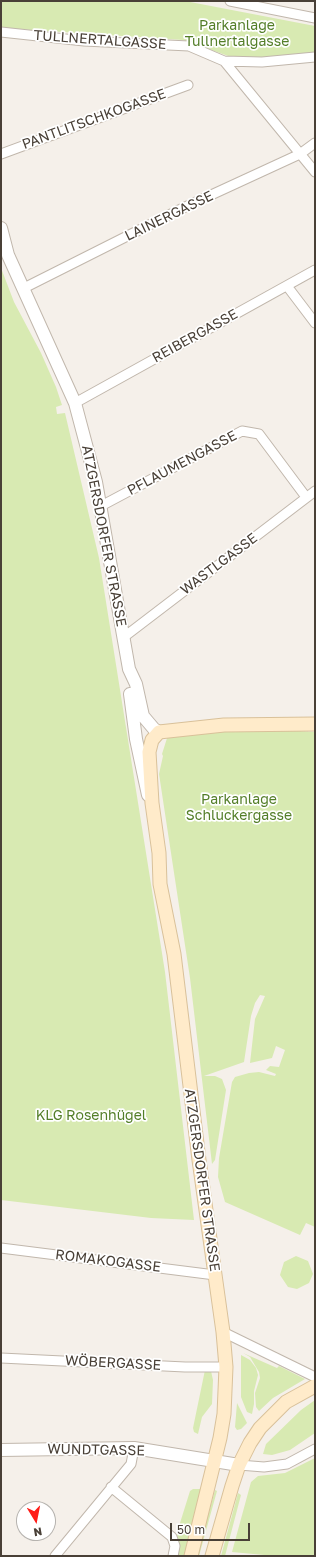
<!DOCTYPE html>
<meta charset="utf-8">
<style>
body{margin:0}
#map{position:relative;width:316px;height:1557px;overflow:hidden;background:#f5f0ea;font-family:"Golos Text",sans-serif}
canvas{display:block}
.frame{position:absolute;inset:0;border:2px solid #494037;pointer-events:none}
.north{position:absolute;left:16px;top:1501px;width:40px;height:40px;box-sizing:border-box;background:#fff;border:1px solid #b6b3af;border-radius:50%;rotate:170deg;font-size:11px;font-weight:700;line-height:16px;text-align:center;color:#494037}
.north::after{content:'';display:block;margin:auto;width:14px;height:18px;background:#ff1c17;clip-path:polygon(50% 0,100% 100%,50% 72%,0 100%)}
.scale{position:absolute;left:170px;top:1523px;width:80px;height:18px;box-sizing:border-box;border:2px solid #494037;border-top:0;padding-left:5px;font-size:12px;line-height:14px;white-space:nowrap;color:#494037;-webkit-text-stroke:3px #fff;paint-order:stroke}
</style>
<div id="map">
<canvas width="316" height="1557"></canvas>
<div class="frame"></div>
<div class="north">N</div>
<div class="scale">50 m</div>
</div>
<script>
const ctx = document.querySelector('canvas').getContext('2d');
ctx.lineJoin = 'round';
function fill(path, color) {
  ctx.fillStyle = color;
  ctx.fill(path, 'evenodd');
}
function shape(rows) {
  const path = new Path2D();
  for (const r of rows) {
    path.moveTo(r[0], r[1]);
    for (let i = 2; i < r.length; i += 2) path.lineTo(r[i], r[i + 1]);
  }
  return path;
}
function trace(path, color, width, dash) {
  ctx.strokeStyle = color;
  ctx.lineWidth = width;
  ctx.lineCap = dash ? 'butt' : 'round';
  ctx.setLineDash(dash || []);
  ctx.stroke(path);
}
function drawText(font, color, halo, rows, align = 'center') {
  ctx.font = font + ' "Golos Text",sans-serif';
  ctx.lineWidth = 3.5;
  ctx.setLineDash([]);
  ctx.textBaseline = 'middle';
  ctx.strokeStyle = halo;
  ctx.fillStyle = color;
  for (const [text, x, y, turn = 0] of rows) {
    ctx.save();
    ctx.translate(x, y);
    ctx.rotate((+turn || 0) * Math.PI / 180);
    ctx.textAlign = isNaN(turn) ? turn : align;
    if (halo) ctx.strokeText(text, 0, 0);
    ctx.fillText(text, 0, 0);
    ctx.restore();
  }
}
const green = shape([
 [1,1,185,1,315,26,315,54,265,59,234,58,183,40,1,28],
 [1,268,14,302,41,353,56,387,62,405,56,407,57,414,65,413,99,558,165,972,194,1220,151,1218,1,1200],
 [285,730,315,732,315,1227,306,1223,300,1235,225,1202,218,1177,219,1158,232,1082,235,1077,249,1073,259,1072,275,1076,276,1074,266,1070,270,1066,279,1067,285,1050,276,1046,272,1058,250,1063,255,1019,265,996,260,995,255,1003,251,1016,244,1062,204,1076,215,1076,222,1079,226,1090,215,1160,212,1164,190,978,159,774,163,756,162,754,168,735,229,731,230,732],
 [296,1256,308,1261,313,1274,309,1283,297,1289,288,1287,280,1275,284,1262],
 [243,1353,277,1368,279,1366,305,1379,273,1398,259,1411,256,1407,255,1393,260,1378,259,1372,250,1357],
 [241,1355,250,1360,256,1368,258,1375,254,1391,254,1404,252,1414,247,1412,241,1397],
 [205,1370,211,1371,213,1380,212,1404,202,1417,198,1434,194,1432,193,1428],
 [315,1400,315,1433,290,1450,272,1455,263,1454,266,1444,301,1410],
 [237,1403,247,1423,241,1429,237,1430,235,1427],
 [315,1458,315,1556,275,1556,232,1552,251,1482,258,1476,285,1473],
 [193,1489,204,1489,185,1556,178,1556,179,1548,177,1534,180,1523,190,1491],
 [215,1490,217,1491,199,1556,197,1556],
 [238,1493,241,1495,225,1556,221,1556]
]);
const minor = shape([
 [230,1,315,18],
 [1,32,84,41,189,46,224,61,262,62,315,57],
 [224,61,315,172],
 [1,154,188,85],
 [287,286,315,323],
 [24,288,185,207,300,154,315,143],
 [75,403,315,270],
 [101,506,242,431,259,434,306,497],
 [124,637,315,491],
 [1,1248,215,1275],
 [223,1332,315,1377],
 [1,1358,185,1367,226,1367],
 [239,1465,264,1467,287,1464,315,1449],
 [111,1487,172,1537,175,1546,173,1556],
 [55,1556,131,1464,134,1448]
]);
const tertiary = shape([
 [1,228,8,255,75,403,96,482,129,669,136,684,143,716,154,729,159,732],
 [130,694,136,739,148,795],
 [1,1450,134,1448,239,1465]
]);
const secondary = shape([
 [191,1556,220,1438,224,1414,226,1367,223,1332,199,1160,174,954,160,884,159,853,152,803,149,752,152,740,159,732,224,725,315,724],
 [212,1556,232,1486,239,1465,250,1443,260,1428,286,1402,315,1386]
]);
const parkNames = [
 ["Parkanlage",237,26],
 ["Tullnertalgasse",237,42],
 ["Parkanlage",239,800],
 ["Schluckergasse",239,816],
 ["KLG Rosenhügel",91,1116]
];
const streetNames = [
 ["TULLNERTALGASSE",100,40,4],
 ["PANTLITSCHKOGASSE",94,119,-20],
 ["LAINERGASSE",169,216,-26],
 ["REIBERGASSE",195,336,-29],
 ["PFLAUMENGASSE",182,463,-28],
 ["ATZGERSDORFER STRASSE",104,536,79],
 ["WASTLGASSE",219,564,-37],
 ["ATZGERSDORFER STRASSE",202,1180,82],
 ["ROMAKOGASSE",108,1261,7],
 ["WÖBERGASSE",113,1363,3],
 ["WUNDTGASSE",96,1450,1]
];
fill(green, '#d8eab2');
trace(minor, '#c1b7ac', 11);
trace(tertiary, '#c1b7ac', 14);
trace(secondary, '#d9c19a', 15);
trace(minor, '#fff', 9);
trace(tertiary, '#fff', 12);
trace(secondary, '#ffebca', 13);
drawText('14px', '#537e28', '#fff', parkNames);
drawText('14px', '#494037', '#fff', streetNames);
</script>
